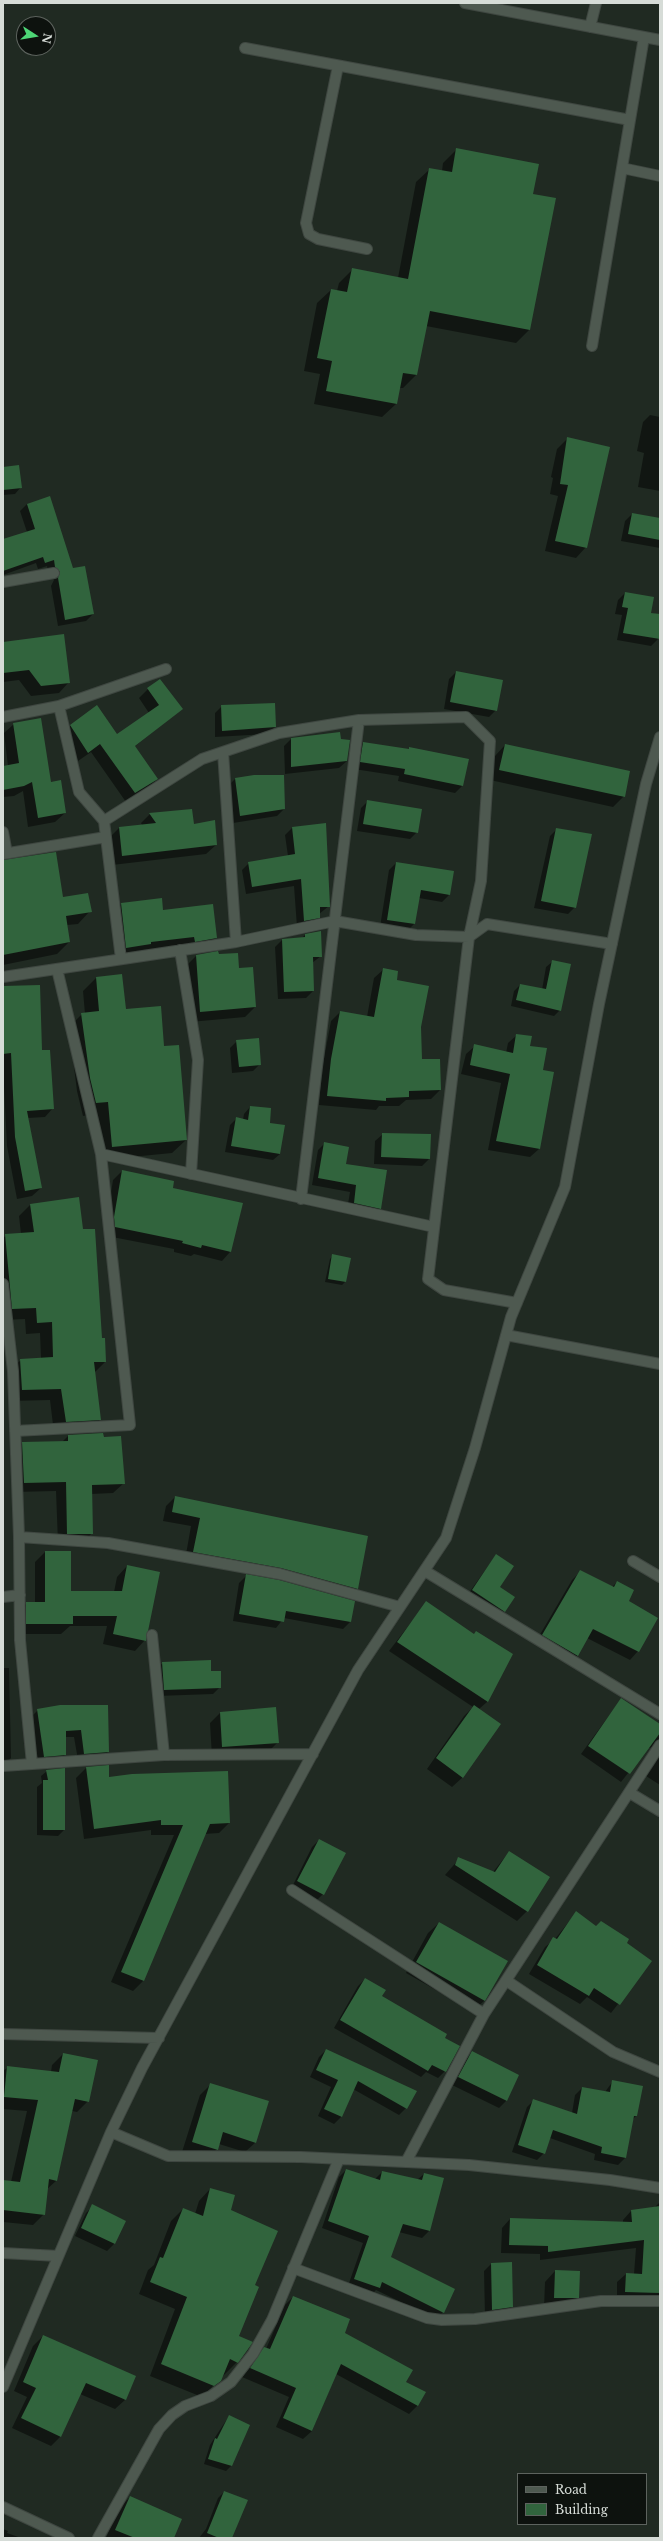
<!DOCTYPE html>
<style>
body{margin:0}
#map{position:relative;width:663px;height:2541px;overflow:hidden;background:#202a22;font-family:"Libre Baskerville",serif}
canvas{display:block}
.frame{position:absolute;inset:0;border:4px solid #d6dcd7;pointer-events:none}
.legend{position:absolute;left:517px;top:2473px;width:130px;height:52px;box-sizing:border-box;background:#0d120e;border:1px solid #5d635e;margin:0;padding:5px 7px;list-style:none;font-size:12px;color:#d6dcd7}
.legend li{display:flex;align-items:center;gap:8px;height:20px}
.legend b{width:20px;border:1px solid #5d635e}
.north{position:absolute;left:16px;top:16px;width:40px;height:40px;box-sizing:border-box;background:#0d120e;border:1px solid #5d635e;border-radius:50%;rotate:102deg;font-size:11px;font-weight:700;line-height:16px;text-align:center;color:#d6dcd7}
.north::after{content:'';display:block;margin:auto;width:14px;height:18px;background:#4dd676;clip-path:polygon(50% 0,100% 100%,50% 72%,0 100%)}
</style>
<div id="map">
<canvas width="663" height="2541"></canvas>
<div class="frame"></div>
<ul class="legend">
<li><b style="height:5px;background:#4e5950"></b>Road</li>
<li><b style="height:11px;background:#31643d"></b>Building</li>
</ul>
<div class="north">N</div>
</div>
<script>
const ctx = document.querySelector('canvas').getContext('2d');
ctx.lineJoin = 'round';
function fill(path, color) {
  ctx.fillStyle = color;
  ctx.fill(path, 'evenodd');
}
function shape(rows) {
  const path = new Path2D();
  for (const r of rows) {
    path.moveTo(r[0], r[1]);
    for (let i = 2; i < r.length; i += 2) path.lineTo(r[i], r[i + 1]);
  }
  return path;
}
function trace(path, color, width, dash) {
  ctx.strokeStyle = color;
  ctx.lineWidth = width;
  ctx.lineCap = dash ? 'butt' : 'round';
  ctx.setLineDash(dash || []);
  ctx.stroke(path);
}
const shadow = shape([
 [457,149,532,195,529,330,516,343,426,326,416,375,403,388,399,388,396,404,382,417,314,404,320,374,304,371,317,303,331,290,337,291,339,283,352,270,398,278,416,182,430,169,442,171,443,163],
 [650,415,660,417,660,491,638,487,644,453,637,451,643,422],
 [568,438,586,547,576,558,545,551,558,496,550,494,553,478,551,477,557,449],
 [3,468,21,487,15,494,3,495],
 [27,504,72,569,93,614,86,621,58,626,51,586,54,580,49,574,47,566,38,569,36,563,3,575,3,540,27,532,20,511],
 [632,514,660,519,660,548,621,541,625,521],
 [625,593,650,613,660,615,658,639,651,646,617,640,622,615,615,614,618,600],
 [3,643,69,682,59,693,31,696,19,680,3,682],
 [456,672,496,710,489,717,444,709,449,679],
 [148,689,182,709,134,747,157,779,148,788,126,802,91,752,78,761,61,735,71,725,117,735,149,713,139,698],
 [222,706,275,727,267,734,215,737,215,713],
 [14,724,50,783,65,813,55,822,28,827,23,791,14,796,3,797,3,767,8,766,4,733],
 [291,739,347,761,339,768,285,774,284,746],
 [363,743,408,750,410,748,462,786,455,793,398,781,399,776,354,769,356,750],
 [505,745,624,796,613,807,490,780,495,756],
 [283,776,284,809,277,816,233,823,228,786,235,779],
 [368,801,417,832,410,839,357,831,361,808],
 [150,814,193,825,216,845,206,854,112,865,110,837,119,828,142,825,141,823],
 [325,824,329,906,319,914,319,917,312,924,297,927,294,886,246,894,242,870,249,863,288,856,285,835,292,828],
 [557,829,575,907,568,914,534,908,550,836],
 [3,861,63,898,90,911,78,924,67,925,69,942,57,954,3,965],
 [396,863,449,895,442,902,419,898,414,924,407,931,380,927,389,870],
 [121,904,162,911,216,938,206,947,185,946,143,950,141,953,117,957,112,914],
 [305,935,321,956,312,963,313,991,306,998,278,999,275,947,282,940,301,939],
 [218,952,218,955,238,969,255,1007,245,1017,190,1022,186,966,196,956],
 [552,962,560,1010,554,1016,511,1006,514,991,520,985,542,990,546,967],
 [384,969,395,981,420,1027,421,1060,440,1090,431,1099,406,1100,399,1106,379,1106,376,1110,319,1105,322,1069,331,1021,340,1012,367,1017,374,978],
 [121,975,125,1010,164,1047,186,1140,172,1153,100,1160,95,1114,83,1116,77,1091,69,1027,82,1014,85,1014,83,991,96,978],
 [3,987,41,1052,53,1108,45,1117,28,1118,41,1188,32,1196,17,1199,7,1146,3,1067],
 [517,1035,529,1047,542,1071,539,1149,530,1157,488,1150,501,1083,461,1074,466,1054,475,1046,506,1053,508,1043],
 [237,1041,260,1064,253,1071,232,1073,230,1048],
 [250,1107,280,1154,273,1160,225,1152,230,1125,236,1119,243,1120,244,1114],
 [383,1134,429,1159,422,1166,374,1164,375,1141],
 [325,1143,380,1208,373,1215,347,1210,350,1192,312,1185,318,1150],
 [122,1171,172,1189,230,1252,222,1261,194,1254,191,1256,174,1252,174,1249,107,1236,106,1226,113,1180],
 [30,1205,82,1230,105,1362,94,1373,100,1420,89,1431,54,1433,50,1400,11,1401,9,1371,21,1360,41,1358,40,1333,26,1334,25,1319,3,1320,3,1237,21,1234,19,1216],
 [333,1255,345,1282,342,1285,325,1282,330,1259],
 [102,1434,124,1483,113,1493,91,1494,92,1533,82,1544,58,1543,56,1491,14,1492,12,1453,22,1443,62,1442,68,1436],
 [175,1497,357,1588,348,1597,272,1576,185,1560,191,1526,163,1521,166,1506],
 [45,1552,70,1592,114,1592,117,1577,127,1566,145,1640,135,1651,103,1644,107,1626,70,1626,61,1634,16,1634,16,1613,27,1603,35,1603,35,1562],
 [496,1555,499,1587,504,1611,497,1618,466,1597],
 [580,1572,612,1587,617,1582,627,1601,657,1618,638,1651,630,1660,587,1638,577,1656,569,1664,535,1643,572,1580],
 [246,1576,350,1622,343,1629,284,1618,276,1628,233,1621,239,1583],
 [426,1603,474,1635,512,1654,487,1702,479,1709,463,1777,452,1787,427,1769,464,1716,473,1707,389,1651],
 [163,1663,210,1672,220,1687,213,1694,157,1696,155,1670],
 [3,1668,9,1668,11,1758,3,1767],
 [621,1699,660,1726,660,1785,646,1776,655,1747,648,1748,621,1782,581,1754],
 [60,1706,108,1752,100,1759,78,1760,74,1737,65,1737,65,1755,58,1762,38,1763,31,1717,38,1710],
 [220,1713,278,1742,267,1753,212,1757,210,1723],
 [86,1768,229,1823,219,1833,204,1834,143,1981,133,1991,111,1982,174,1835,151,1835,151,1830,84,1839,76,1778],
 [47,1771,64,1830,58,1836,37,1835,37,1787,42,1783,41,1776],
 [319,1840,323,1894,316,1901,291,1889,312,1847],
 [509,1852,527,1911,517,1921,445,1875,459,1859,493,1872],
 [576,1913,596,1928,625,1943,651,1962,611,2013,587,1997,580,2004,529,1974,545,1947,555,1939],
 [439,1923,507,1961,484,2001,473,2011,406,1973,428,1933],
 [365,1979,381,1996,443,2038,445,2071,438,2078,426,2072,421,2077,334,2028,358,1986],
 [326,2050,406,2108,399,2115,353,2089,341,2117,334,2124,318,2116,331,2087,310,2077,319,2057],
 [472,2053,518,2076,506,2101,499,2108,452,2085,465,2060],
 [63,2054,88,2101,77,2112,72,2111,56,2181,46,2190,44,2214,33,2225,3,2222,3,2181,11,2182,27,2111,3,2109,3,2071,7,2068,51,2072,52,2065],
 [613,2081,636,2116,632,2120,625,2158,618,2165,594,2160,595,2154,550,2138,544,2153,537,2160,512,2152,527,2107,534,2100,572,2113,575,2095,582,2088,605,2092],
 [211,2084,256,2142,245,2152,219,2144,217,2149,207,2160,182,2152,200,2095],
 [346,2170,375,2179,382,2172,417,2180,424,2174,443,2179,429,2231,422,2238,399,2232,390,2258,443,2312,436,2319,376,2290,372,2294,348,2286,363,2243,322,2228,339,2177],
 [210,2189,229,2211,254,2286,238,2336,237,2362,202,2397,150,2376,175,2309,139,2294,148,2270,154,2265,171,2221,183,2209,195,2214,199,2201],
 [659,2203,660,2300,617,2300,617,2282,626,2274,634,2274,636,2248,540,2260,540,2254,501,2253,502,2228,510,2219,623,2223,623,2220,631,2211,654,2208],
 [93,2206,125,2221,114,2244,107,2251,75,2236,86,2213],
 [491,2264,512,2307,505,2314,485,2317,484,2271],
 [555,2271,578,2297,567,2308,544,2308,545,2282],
 [293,2297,405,2382,418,2405,409,2414,336,2374,312,2431,303,2439,276,2427,289,2397,242,2377,256,2356,266,2349,285,2305],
 [43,2336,125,2400,115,2409,80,2394,60,2437,51,2446,12,2428,27,2397,14,2391,33,2346],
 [229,2416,248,2426,231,2466,226,2471,204,2464,210,2445],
 [224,2492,231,2538,199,2538,206,2529,218,2498],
 [130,2497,173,2538,106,2538,119,2508],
 [3,2529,8,2531,7,2533,21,2538,3,2538]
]);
const building = shape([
 [456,148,539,164,533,194,556,198,530,330,430,311,417,375,403,373,397,404,326,391,332,361,317,358,331,289,347,292,352,268,408,279,429,168,452,172],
 [567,437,610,447,587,548,555,541,568,485,560,484],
 [19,465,22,488,3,490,3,467],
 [50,496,73,568,85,566,94,614,65,620,58,578,60,572,55,567,54,560,45,563,43,557,3,571,3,539,35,529,27,504],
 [632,513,660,518,660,540,628,534],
 [625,592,654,597,651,613,660,614,660,639,623,633,628,608,622,607],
 [64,634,70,683,41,686,29,670,3,673,3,642],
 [456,671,503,680,497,711,450,702],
 [160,679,183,709,135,746,158,779,135,793,100,744,88,753,70,725,97,705,117,734,159,705,147,688],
 [275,703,276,727,222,731,221,705],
 [41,718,51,782,61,780,66,813,38,818,32,782,24,786,3,790,3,766,19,763,13,723],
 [340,732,341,739,350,740,347,761,291,767,291,738],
 [363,742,409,749,409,747,469,759,463,786,404,774,405,769,360,762],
 [505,744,630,771,625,797,499,770],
 [254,775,284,775,285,809,240,816,235,778],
 [367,800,422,809,418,833,363,824],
 [192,809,194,824,215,820,217,845,122,856,119,827,156,823,149,813],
 [326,823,330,907,320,907,320,918,304,921,301,879,252,887,248,862,295,854,292,827],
 [556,828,592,834,576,908,541,901],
 [56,852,63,897,88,893,92,912,66,916,70,942,3,955,3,860],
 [396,862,454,871,450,895,421,890,415,924,387,920],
 [162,898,163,910,213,904,217,938,195,942,194,937,151,942,151,944,126,948,121,903],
 [321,931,322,957,313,957,314,991,284,992,282,939,305,937,305,934],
 [218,951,219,954,238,953,239,968,253,967,256,1007,200,1012,196,955],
 [552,960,571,964,561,1011,516,1000,520,984,546,989],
 [383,968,398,971,397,980,429,986,421,1027,422,1059,440,1059,441,1090,409,1091,409,1097,386,1098,386,1101,327,1096,331,1059,340,1011,374,1017],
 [122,974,126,1009,161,1006,164,1046,179,1045,187,1140,112,1147,108,1102,96,1103,90,1078,81,1013,99,1011,96,977],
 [40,985,42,1050,50,1050,54,1109,27,1111,42,1188,25,1191,15,1137,11,1053,3,1054,3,986],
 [516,1034,532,1036,530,1046,547,1048,543,1070,554,1072,540,1149,496,1141,510,1074,470,1065,474,1044,513,1053],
 [259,1038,261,1065,239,1067,236,1040],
 [250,1106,271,1108,270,1123,285,1125,280,1154,231,1146,236,1117,248,1120],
 [382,1133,431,1134,430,1159,381,1157],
 [324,1142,349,1147,346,1164,387,1170,381,1209,354,1203,356,1185,318,1178],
 [122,1170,174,1181,173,1188,243,1203,231,1252,202,1245,201,1248,182,1243,183,1241,115,1227,114,1217],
 [79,1197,83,1229,95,1229,102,1338,105,1338,106,1362,94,1362,101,1420,66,1422,61,1389,22,1390,20,1359,53,1357,52,1322,37,1323,36,1308,12,1309,5,1234,34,1232,30,1204],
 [332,1254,351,1258,346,1282,328,1279],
 [103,1433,104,1437,121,1436,125,1484,92,1485,93,1534,67,1534,66,1482,24,1483,22,1442,68,1441,68,1435],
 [175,1496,368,1536,358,1589,281,1568,193,1552,200,1518,172,1512],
 [45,1551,71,1551,71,1591,122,1591,127,1565,160,1572,146,1641,113,1634,117,1616,73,1616,73,1624,26,1624,26,1602,45,1602],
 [496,1554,514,1566,500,1587,515,1597,505,1612,472,1590],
 [580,1570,614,1587,617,1581,634,1590,629,1601,658,1618,639,1652,593,1629,578,1656,542,1635],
 [246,1574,279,1580,355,1601,351,1622,286,1611,284,1622,239,1614],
 [426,1601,474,1634,476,1631,513,1654,488,1702,397,1642],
 [211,1660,211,1671,221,1671,221,1688,164,1690,162,1662],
 [621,1698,660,1724,660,1733,630,1774,588,1746],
 [60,1705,108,1705,109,1752,84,1754,81,1730,66,1731,66,1755,44,1757,37,1709],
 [474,1705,501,1724,463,1778,436,1758],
 [276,1707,279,1743,222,1747,220,1712],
 [109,1765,109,1777,132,1774,228,1771,230,1823,210,1824,144,1981,121,1972,183,1825,161,1825,161,1820,94,1829,86,1767],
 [65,1768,65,1830,43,1830,43,1780,48,1780,46,1770],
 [319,1839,346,1853,324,1895,297,1881],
 [509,1851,550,1877,528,1912,455,1865,458,1857,495,1872],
 [576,1911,596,1926,601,1921,629,1939,627,1943,652,1961,620,2005,594,1988,589,1996,537,1965,553,1937,557,1939],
 [439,1922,508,1961,485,2001,416,1962],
 [365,1978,386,1990,382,1996,447,2034,445,2038,460,2046,446,2072,432,2065,428,2071,340,2020],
 [326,2049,417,2091,407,2109,358,2081,342,2117,324,2109,338,2080,316,2070],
 [472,2051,519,2075,507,2101,458,2077],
 [63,2053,98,2060,89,2102,75,2099,57,2181,49,2179,45,2215,3,2210,3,2180,20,2182,38,2100,4,2097,7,2066,59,2072],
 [612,2080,643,2086,637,2116,634,2116,626,2158,601,2153,602,2147,553,2130,545,2154,518,2145,533,2099,577,2114,582,2087,610,2092],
 [210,2083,269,2101,256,2143,223,2132,218,2150,192,2142],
 [346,2169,380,2180,382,2171,422,2180,424,2173,444,2178,430,2231,403,2224,391,2257,455,2289,444,2313,382,2282,380,2288,354,2279,369,2236,328,2221],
 [210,2188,235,2195,231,2210,278,2231,255,2285,259,2287,239,2336,253,2342,238,2363,230,2359,221,2381,214,2386,161,2364,187,2297,150,2282,160,2257,163,2258,183,2208,203,2216],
 [92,2204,126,2221,115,2244,81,2228],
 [660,2206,660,2293,625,2292,626,2273,642,2274,644,2240,548,2252,548,2246,509,2245,510,2218,632,2222,631,2210],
 [512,2262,513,2307,492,2310,491,2263],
 [555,2270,580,2271,579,2298,554,2298],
 [293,2296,350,2319,345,2333,413,2370,406,2382,426,2392,418,2406,341,2364,312,2431,283,2418,296,2388,250,2368,264,2347,270,2349],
 [43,2335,136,2376,126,2400,86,2383,61,2437,21,2418,36,2388,23,2382],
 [229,2415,250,2425,232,2466,208,2459,215,2438,217,2439],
 [224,2491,248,2500,232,2538,219,2538,207,2533],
 [130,2496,182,2519,174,2538,135,2538,115,2530]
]);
const minor = shape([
 [465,3,660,40],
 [590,27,596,3],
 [245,48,630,120],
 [338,66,306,223,309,234,318,239,367,249],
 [622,168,660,176],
 [592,346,644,37],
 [3,582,54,573],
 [59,706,79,792,104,821,121,959],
 [3,717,59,706,166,669],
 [660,737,646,784,599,1004,565,1187,511,1317,475,1448,446,1538,358,1670,142,2068,111,2132,168,2156,301,2157,469,2165,610,2180,660,2188],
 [223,752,236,942],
 [104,821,202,759,279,733,359,720,466,717,490,741,481,881,469,937,428,1279,444,1290,517,1303],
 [3,832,7,853],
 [3,854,106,837],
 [180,950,198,1060,191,1174],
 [3,977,236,942,335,921,416,935,469,937,487,924,612,944],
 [101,1154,434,1227],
 [301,1199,359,720],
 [3,1284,13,1371,19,1537,20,1640,32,1764],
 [506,1335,660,1364],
 [15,1431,130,1425,101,1154,57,969],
 [19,1537,108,1543,280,1574,400,1607],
 [633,1561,660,1577],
 [425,1571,660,1714],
 [3,1597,20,1595],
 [152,1635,164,1755],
 [3,1766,164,1755,313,1754],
 [630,1793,660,1811],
 [292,1890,484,2014],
 [507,1981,613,2052,660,2072],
 [3,2034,159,2038],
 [406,2162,484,2014,660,1745],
 [3,2253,58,2256],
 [293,2268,427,2318,442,2320,475,2319,601,2301,660,2301],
 [3,2387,111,2132],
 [3,2507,69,2538],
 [98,2538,159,2429,172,2415,185,2406,211,2396,231,2382,253,2354,272,2320,339,2159]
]);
fill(shadow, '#0007');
fill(building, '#31643d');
trace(minor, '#3f4741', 12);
trace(minor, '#4e5950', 10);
</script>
